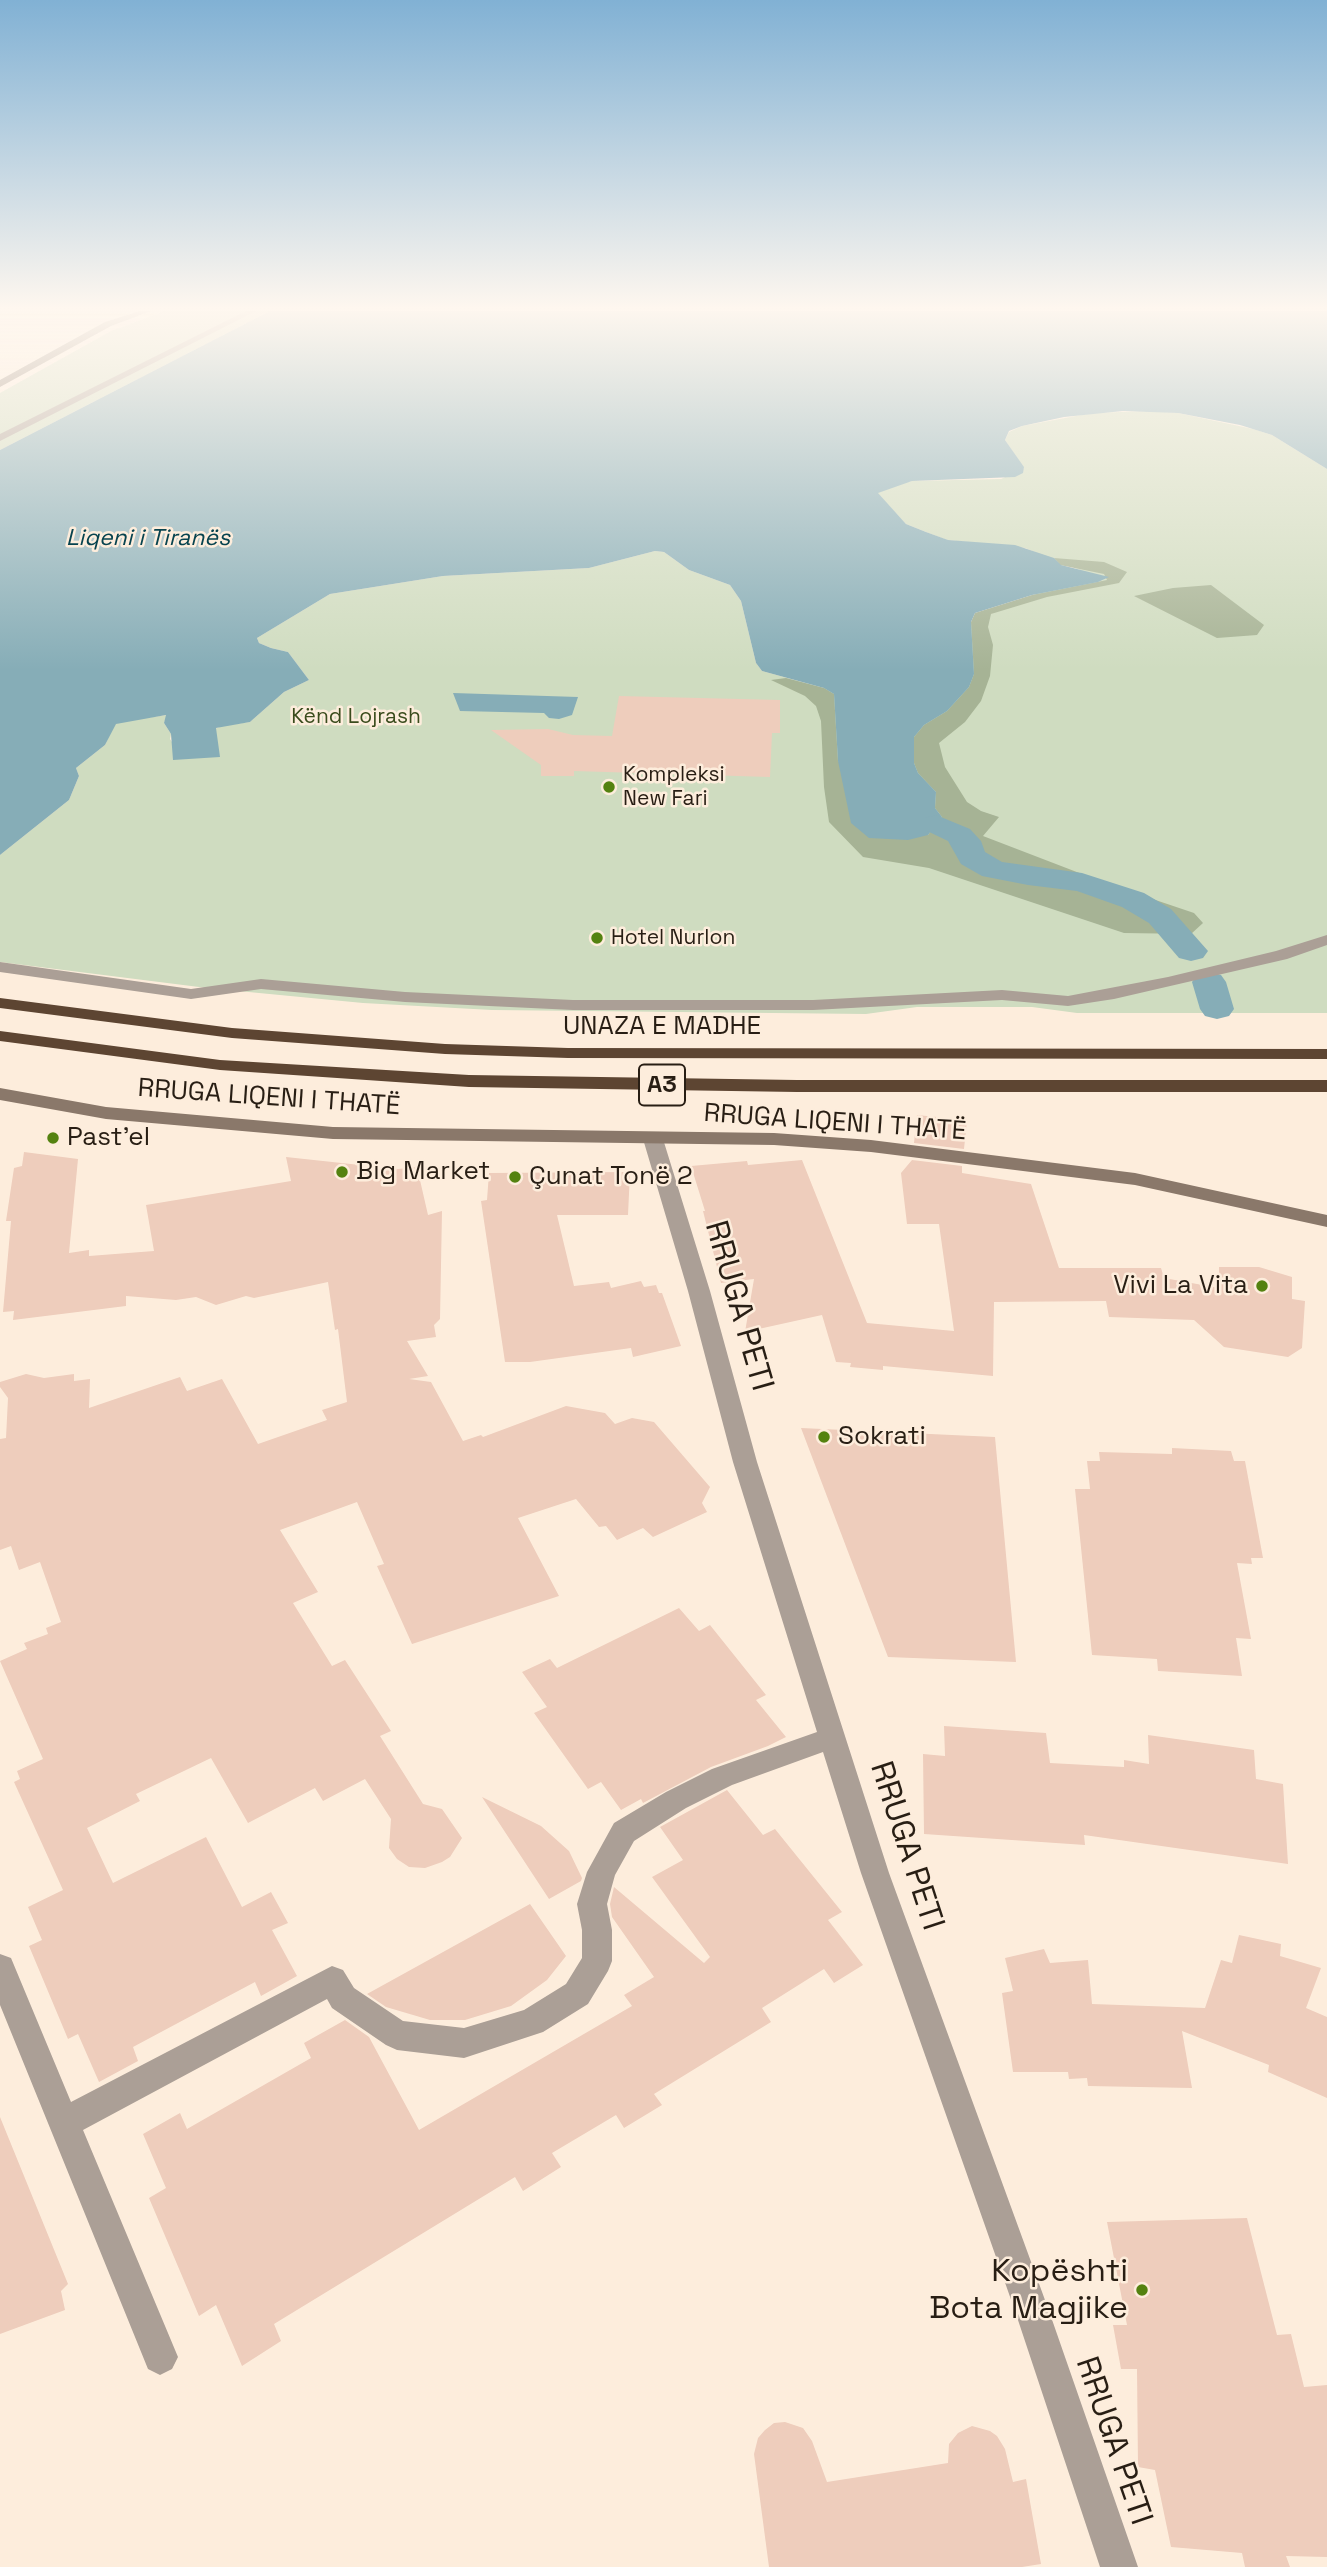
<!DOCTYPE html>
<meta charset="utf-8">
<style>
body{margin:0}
canvas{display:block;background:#fdeddc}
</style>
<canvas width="1327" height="2567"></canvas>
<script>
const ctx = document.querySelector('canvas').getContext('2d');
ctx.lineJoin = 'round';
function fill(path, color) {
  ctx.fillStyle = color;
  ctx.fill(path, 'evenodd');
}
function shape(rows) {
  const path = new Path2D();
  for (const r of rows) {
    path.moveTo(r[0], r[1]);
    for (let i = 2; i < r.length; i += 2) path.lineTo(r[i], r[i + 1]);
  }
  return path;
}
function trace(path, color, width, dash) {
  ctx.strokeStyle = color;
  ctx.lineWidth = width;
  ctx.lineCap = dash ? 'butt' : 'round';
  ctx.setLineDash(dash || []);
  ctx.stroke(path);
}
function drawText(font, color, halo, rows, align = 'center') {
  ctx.font = font + ' "Space Grotesk",sans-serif';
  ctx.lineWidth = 5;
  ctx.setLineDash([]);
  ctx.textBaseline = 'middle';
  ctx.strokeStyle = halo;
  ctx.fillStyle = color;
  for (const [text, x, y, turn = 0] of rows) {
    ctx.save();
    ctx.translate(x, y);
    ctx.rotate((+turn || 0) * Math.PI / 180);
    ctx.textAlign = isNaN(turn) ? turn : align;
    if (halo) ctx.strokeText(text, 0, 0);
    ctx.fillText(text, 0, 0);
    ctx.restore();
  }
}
const green = shape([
 [165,311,270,311,0,450,0,393,111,331],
 [1151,411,1178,413,1253,429,1272,435,1327,469,1327,1013,1077,1013,1032,1007,917,1007,866,1014,492,1010,363,1003,207,988,0,962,0,855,69,800,79,776,76,768,105,745,115,724,124,721,167,715,164,723,171,734,170,739,174,745,222,726,250,722,284,692,309,680,288,652,271,648,259,643,257,638,330,594,443,576,589,568,655,551,664,552,689,570,730,585,741,601,756,663,762,671,824,688,1085,572,1025,548,947,540,926,532,906,524,877,493,890,486,912,481,1001,479,1024,468,1005,440,1009,432,1022,426,1092,413]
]);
const forest = shape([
 [1054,558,1104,562,1127,572,1119,583,1047,597,991,614,988,627,993,645,990,676,981,701,965,722,939,743,945,767,967,802,981,811,999,817,983,836,1108,884,1194,913,1203,923,1191,934,1124,933,929,868,863,857,829,822,824,787,821,721,816,706,805,696,771,680,786,678,824,688,834,694,838,761,928,835,942,817,935,808,936,792,918,773,914,763,914,737,924,725,947,711,969,687,974,674,971,622,975,613,1032,595,1107,580,1104,574,1060,565],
 [1211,585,1264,625,1257,635,1217,638,1134,596,1173,588]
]);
const water = shape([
 [270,311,1327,311,1327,469,1272,435,1240,425,1178,413,1123,411,1064,417,1022,426,1009,431,1005,440,1024,467,1023,473,1015,477,912,481,878,493,906,524,926,532,948,540,1015,545,1054,558,1061,565,1109,577,1098,582,1032,595,975,613,971,622,974,674,969,687,947,711,924,725,914,737,914,763,918,773,936,792,935,808,942,817,928,835,908,840,869,838,851,823,838,761,834,694,824,688,762,671,756,663,741,601,730,585,689,570,664,552,655,551,589,568,443,576,330,594,257,638,259,643,271,648,288,652,309,680,284,692,250,722,216,728,220,757,173,760,171,734,164,723,166,715,116,724,105,745,76,768,79,776,69,800,0,855,0,450],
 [453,693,578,697,572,715,559,719,549,718,544,713,460,711]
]);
const canal = shape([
 [936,815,970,829,981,841,985,852,1002,862,1082,873,1144,893,1171,909,1208,951,1203,958,1191,961,1179,958,1149,923,1122,907,1077,891,1028,885,982,876,961,864,948,841,925,830,921,824,925,818,936,815],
 [1209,972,1221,975,1226,982,1234,1009,1229,1016,1217,1019,1205,1016,1200,1009,1192,982,1197,975,1209,972]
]);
const building = shape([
 [619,696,780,700,780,733,772,733,770,777,574,771,574,776,541,776,541,765,491,730,548,729,573,735,612,736],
 [917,1115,967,1120,964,1149,914,1143],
 [24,1152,78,1159,69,1253,89,1250,89,1256,154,1251,146,1205,291,1181,286,1157,360,1165,361,1173,417,1167,428,1215,442,1211,440,1319,434,1325,436,1337,407,1341,428,1376,409,1379,431,1382,463,1441,481,1435,483,1437,566,1406,605,1413,615,1424,632,1418,654,1422,710,1487,702,1503,707,1512,653,1537,643,1528,617,1540,606,1526,599,1527,576,1499,518,1518,559,1596,412,1644,377,1566,384,1564,357,1502,280,1530,318,1592,293,1603,332,1666,345,1660,369,1697,391,1731,380,1736,423,1804,442,1809,462,1838,450,1857,442,1862,425,1868,409,1867,397,1859,389,1848,391,1819,365,1779,323,1801,315,1788,248,1823,211,1758,136,1794,140,1801,87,1828,113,1883,206,1837,242,1907,271,1892,288,1923,272,1930,297,1976,261,1996,255,1982,206,2008,133,2047,138,2061,99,2082,78,2034,68,2039,29,1946,42,1940,28,1907,63,1890,14,1782,20,1779,17,1771,43,1759,0,1661,27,1649,24,1643,48,1634,46,1628,61,1622,40,1562,19,1570,11,1546,0,1550,0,1439,6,1438,8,1398,0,1387,0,1382,26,1374,44,1378,74,1374,74,1381,90,1379,89,1408,180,1377,187,1391,222,1379,258,1444,327,1420,322,1410,347,1402,338,1329,335,1330,328,1282,254,1298,246,1296,216,1305,196,1297,176,1300,126,1296,126,1306,13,1320,14,1311,3,1312,11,1221,6,1221,14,1168,22,1166],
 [802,1160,867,1323,954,1331,939,1224,907,1224,901,1173,912,1160,962,1166,962,1173,1031,1184,1059,1268,1161,1268,1164,1278,1219,1288,1219,1267,1259,1267,1292,1277,1292,1299,1305,1301,1302,1348,1288,1357,1224,1347,1194,1320,1109,1317,1106,1301,994,1302,993,1376,883,1366,883,1370,850,1367,851,1363,836,1362,822,1315,745,1332,754,1279,721,1283,703,1211,705,1211,691,1166,747,1161,748,1165],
 [630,1172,628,1215,557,1215,574,1286,609,1282,611,1288,641,1281,644,1287,656,1285,659,1293,662,1293,681,1346,633,1357,631,1348,530,1362,505,1362,481,1201,487,1200,489,1173],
 [801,1428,995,1437,1016,1662,888,1657],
 [1172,1448,1231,1451,1234,1461,1245,1461,1263,1558,1251,1558,1252,1564,1237,1563,1251,1639,1236,1638,1242,1676,1158,1671,1157,1659,1092,1655,1075,1489,1090,1489,1087,1461,1100,1461,1099,1452,1172,1454],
 [679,1608,699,1631,710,1625,766,1695,756,1700,786,1737,768,1746,711,1767,643,1803,641,1799,621,1810,601,1782,588,1789,534,1713,547,1707,522,1672,550,1659,557,1668],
 [944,1726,1046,1733,1050,1763,1124,1767,1124,1760,1149,1764,1148,1735,1254,1750,1256,1779,1283,1784,1288,1864,1084,1835,1085,1845,924,1834,923,1754,945,1756],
 [727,1790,763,1835,775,1829,842,1912,828,1920,863,1965,834,1983,824,1969,762,2008,771,2022,654,2094,662,2105,624,2128,616,2115,552,2153,561,2167,523,2191,515,2177,274,2324,281,2341,242,2366,216,2305,199,2316,149,2198,166,2188,143,2134,180,2113,187,2129,311,2058,304,2043,345,2020,369,2037,419,2130,632,2006,624,1995,654,1977,612,1917,610,1904,614,1887,704,1963,710,1957,652,1877,683,1860,660,1827],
 [482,1797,541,1826,569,1851,582,1878,581,1881,549,1899],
 [530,1904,566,1956,547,1980,511,2006,465,2020,430,2020,386,2007,367,1994],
 [1239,1935,1281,1944,1280,1956,1321,1968,1306,2008,1327,2017,1327,2098,1268,2072,1269,2065,1182,2031,1192,2088,1088,2086,1087,2078,1069,2079,1068,2072,1013,2072,1002,1993,1013,1991,1005,1958,1044,1949,1050,1963,1088,1960,1092,2004,1205,2008,1221,1960,1232,1963],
 [0,2117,68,2284,61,2291,65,2310,0,2334],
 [1247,2218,1277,2335,1291,2334,1304,2387,1327,2385,1327,2557,1286,2556,1290,2567,1245,2567,1242,2553,1171,2547,1155,2470,1138,2467,1137,2369,1121,2369,1113,2325,1127,2325,1107,2222],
 [785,2422,803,2428,812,2441,827,2482,948,2463,949,2444,958,2433,972,2426,990,2431,997,2436,1005,2449,1013,2482,1026,2479,1041,2564,1022,2567,769,2567,754,2454,758,2438,765,2430,774,2423]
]);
const street = shape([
 [246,311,256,311,0,441,0,434,246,311],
 [1327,935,1327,945,1287,959,1114,999,1068,1006,1002,1000,813,1010,573,1010,405,1002,261,989,191,999,0,972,0,962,191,989,261,979,405,992,573,1000,813,1000,1002,990,1068,996,1168,977,1276,951,1327,935],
 [653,1133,663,1139,710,1291,757,1462,889,1873,1049,2311,1138,2567,1100,2567,1015,2311,861,1873,823,1752,732,1785,686,1808,634,1841,615,1875,607,1904,612,1930,612,1961,608,1971,588,2004,543,2032,464,2058,397,2050,386,2045,332,2008,327,1999,83,2130,178,2357,172,2369,160,2375,148,2369,0,2005,0,1954,11,1958,71,2102,332,1966,343,1970,354,1988,403,2021,464,2028,524,2010,566,1984,582,1958,582,1930,577,1904,587,1872,614,1823,666,1792,712,1769,817,1732,733,1462,688,1291,643,1139,653,1133]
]);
const secondary = shape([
 [140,311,151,311,111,326,0,387,0,380,105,322,140,311],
 [0,1088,106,1107,333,1127,774,1133,871,1140,1135,1173,1327,1215,1327,1227,1135,1185,871,1152,774,1145,333,1139,106,1119,0,1100,0,1088]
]);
const highway = shape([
 [0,998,232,1028,445,1044,568,1048,1327,1049,1327,1059,568,1058,445,1054,232,1038,0,1008,0,998],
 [0,1031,220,1060,469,1075,797,1080,1327,1080,1327,1092,797,1092,469,1087,220,1070,0,1041,0,1031]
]);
const markers = [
 [609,787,7,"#548210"],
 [597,938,7,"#548210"],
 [53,1138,7,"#548210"],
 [342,1172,7,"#548210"],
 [515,1177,7,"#548210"],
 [1262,1286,7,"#548210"],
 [824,1437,7,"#548210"],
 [1142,2290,7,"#548210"]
];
const farParknames = [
 ["Kënd Lojrash",356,717]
];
const farPoinames = [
 ["Kompleksi",623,775],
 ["New Fari",623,799],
 ["Hotel Nurlon",611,938]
];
const farWaternames = [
 ["Liqeni i Tiranës",148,539]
];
const shields = [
 [662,1085,46]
];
const shieldNames = [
 ["A3",662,1085]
];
const streetNames = [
 ["UNAZA E MADHE",662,1027],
 ["RRUGA LIQENI I THATË",269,1098,4],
 ["RRUGA LIQENI I THATË",835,1123,4]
];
const poiNames = [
 ["Past'el",67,1138],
 ["Big Market",356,1172],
 ["Çunat Tonë 2",529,1177],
 ["Vivi La Vita",1248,1286,"right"],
 ["Sokrati",838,1437]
];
const nearStreetnames = [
 ["RRUGA PETI",738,1306,74],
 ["RRUGA PETI",906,1846,72],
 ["RRUGA PETI",1113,2441,71]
];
const nearPoinames = [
 ["Kopështi",1128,2272],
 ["Bota Magjike",1128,2309]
];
fill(green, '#cfdcc0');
fill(forest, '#a6b395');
fill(water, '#86adb7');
fill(canal, '#86adb7');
fill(building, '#eecdbc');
fill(street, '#ab9f96');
fill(secondary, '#8a786a');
fill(highway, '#5d4532');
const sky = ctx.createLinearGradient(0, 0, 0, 670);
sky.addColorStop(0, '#81b1d4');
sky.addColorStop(0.46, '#fef7ef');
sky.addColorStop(1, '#fef7ef00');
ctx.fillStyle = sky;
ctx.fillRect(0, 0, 1327, 670);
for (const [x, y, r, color] of markers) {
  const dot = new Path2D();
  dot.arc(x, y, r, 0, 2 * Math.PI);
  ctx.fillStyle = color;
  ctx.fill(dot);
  trace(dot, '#fdeddc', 2.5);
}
drawText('21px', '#3a4c1d', '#fdeddc', farParknames);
drawText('21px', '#281e14', '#fdeddc', farPoinames, 'left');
drawText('italic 23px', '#07434f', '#fdeddc', farWaternames);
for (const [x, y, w] of shields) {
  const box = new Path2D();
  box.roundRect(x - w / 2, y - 20.5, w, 41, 5);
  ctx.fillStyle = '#fdeddc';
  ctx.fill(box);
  trace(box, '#281e14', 2);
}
drawText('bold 24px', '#281e14', null, shieldNames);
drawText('26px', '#281e14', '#fdeddc', streetNames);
drawText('26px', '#281e14', '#fdeddc', poiNames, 'left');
drawText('32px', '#281e14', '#fdeddc', nearStreetnames);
drawText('32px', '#281e14', '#fdeddc', nearPoinames, 'right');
</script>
